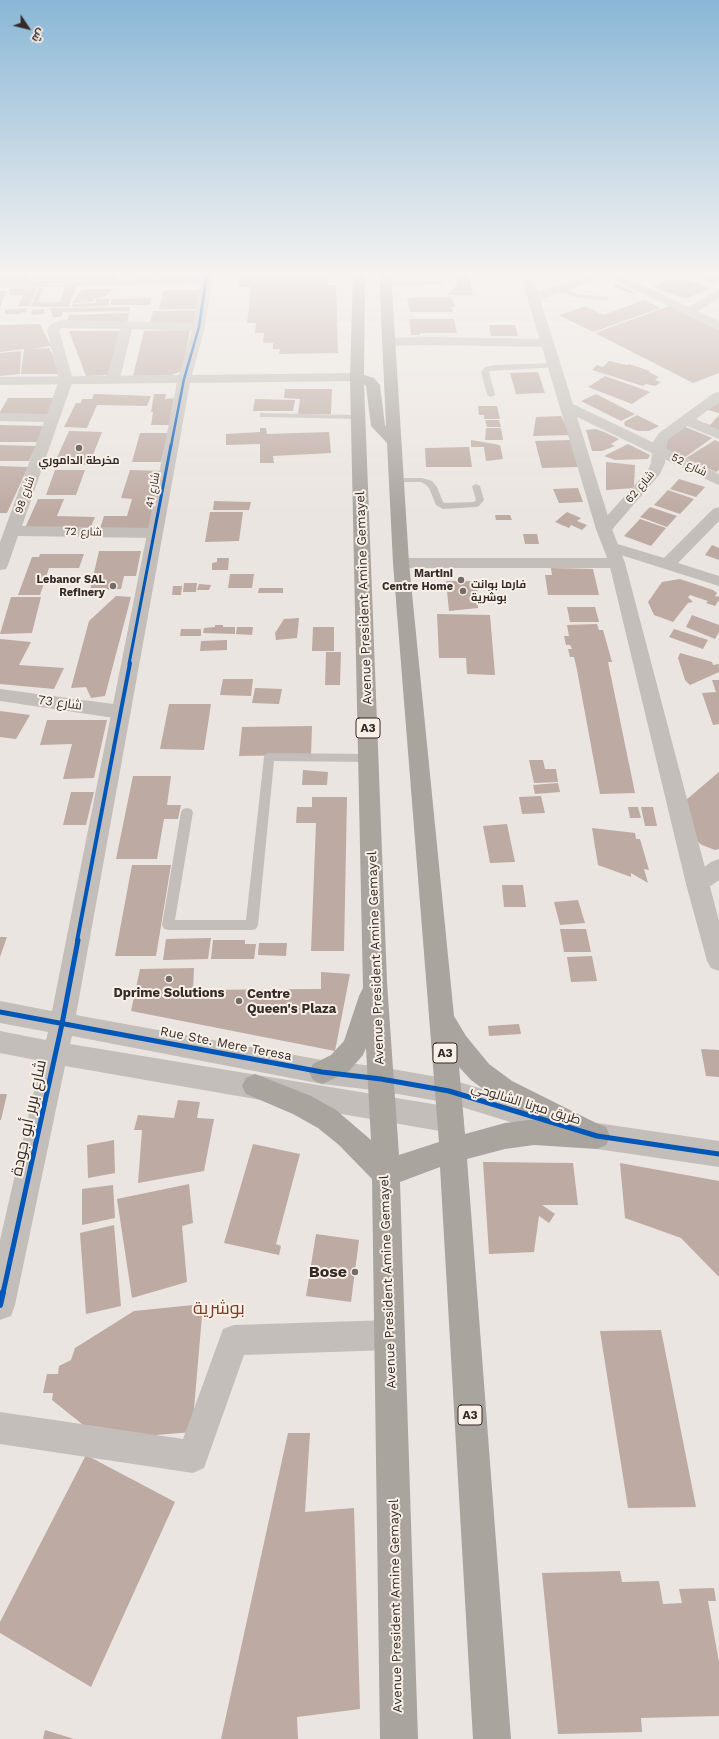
<!DOCTYPE html>
<meta charset="utf-8">
<style>
body{margin:0}
#map{position:relative;width:719px;height:1739px;overflow:hidden;background:#eae5e0;font-family:"Work Sans",Cairo,sans-serif}
canvas{display:block}
.north{position:absolute;left:8px;top:8px;width:40px;height:40px;-webkit-text-stroke:3px #f8f0e7;paint-order:stroke;rotate:125deg;font-size:11px;font-weight:700;line-height:16px;text-align:center;color:#342b28}
.north::after{content:'';display:block;margin:auto;width:14px;height:18px;background:#342b28;clip-path:polygon(50% 0,100% 100%,50% 72%,0 100%)}
</style>
<div id="map">
<canvas width="719" height="1739"></canvas>
<div class="north">ش</div>
</div>
<script>
const ctx = document.querySelector('canvas').getContext('2d');
ctx.lineJoin = 'round';
function fill(path, color) {
  ctx.fillStyle = color;
  ctx.fill(path, 'evenodd');
}
function shape(rows) {
  const path = new Path2D();
  for (const r of rows) {
    path.moveTo(r[0], r[1]);
    for (let i = 2; i < r.length; i += 2) path.lineTo(r[i], r[i + 1]);
  }
  return path;
}
function trace(path, color, width, dash) {
  ctx.strokeStyle = color;
  ctx.lineWidth = width;
  ctx.lineCap = dash ? 'butt' : 'round';
  ctx.setLineDash(dash || []);
  ctx.stroke(path);
}
function drawText(font, color, halo, rows, align = 'center') {
  ctx.font = font + ' "Work Sans",Cairo,sans-serif';
  ctx.lineWidth = 4;
  ctx.setLineDash([]);
  ctx.textBaseline = 'middle';
  ctx.strokeStyle = halo;
  ctx.fillStyle = color;
  for (const [text, x, y, turn = 0] of rows) {
    ctx.save();
    ctx.translate(x, y);
    ctx.rotate((+turn || 0) * Math.PI / 180);
    ctx.textAlign = isNaN(turn) ? turn : align;
    if (halo) ctx.strokeText(text, 0, 0);
    ctx.fillText(text, 0, 0);
    ctx.restore();
  }
}
const building = shape([
 [0,273,32,273,28,282,0,282],
 [36,273,75,273,72,280,32,280],
 [77,273,117,273,115,280,74,280],
 [120,273,159,273,158,279,118,279],
 [163,273,202,273,201,279,161,280],
 [240,273,328,273,328,285,336,285,338,353,279,354,280,349,273,349,273,343,263,343,264,333,255,333,256,323,247,323,251,287,238,287],
 [450,273,469,273,473,295,448,295,457,284,457,277,454,277],
 [688,273,719,273,719,280,714,283],
 [682,278,710,288,686,299,653,287,669,279,676,281],
 [617,284,636,293,632,294,614,287,615,286,613,285],
 [65,286,76,286,69,307,31,307,38,288,44,288,38,302,60,302],
 [37,288,30,306,18,306,23,295,10,295,9,289],
 [82,289,114,289,102,298,94,299,92,302,72,303],
 [164,290,202,290,199,309,159,309],
 [0,291,6,291,0,308],
 [418,297,451,297,456,307,452,307,453,312,410,312,407,299],
 [152,298,150,305,110,305,112,299],
 [96,299,110,299,108,306,72,307,73,304,95,303],
 [644,300,661,308,593,332,559,315,585,306,603,315],
 [669,306,719,330,719,373,693,383,595,333],
 [130,307,130,311,63,312,61,317,53,317,50,308],
 [26,308,27,312,20,313,20,314,5,314,5,310],
 [44,309,44,313,42,314,31,315,32,310],
 [198,310,196,324,150,324,153,311],
 [129,313,127,322,66,323,69,315],
 [409,319,454,319,457,333,420,333,420,335,411,335],
 [40,324,51,346,30,349,49,348,62,374,21,374,24,349,0,352,0,325],
 [489,325,515,325,518,336,491,336],
 [190,330,182,371,171,375,133,376,144,331],
 [69,331,123,331,111,375,86,376],
 [21,351,20,374,0,376,0,353],
 [609,361,627,365,629,364,650,371,649,372,659,377,655,380,661,382,655,386,646,384,643,386,592,370,597,365,603,367],
 [538,372,545,393,516,394,510,373],
 [605,376,650,392,632,404,588,387],
 [285,389,332,389,331,414,298,414,300,399,284,398],
 [94,394,151,396,147,406,97,405,87,428,64,427,76,403,81,403,82,399,92,399],
 [154,394,166,394,165,399,174,398,169,425,151,425,153,412,151,412],
 [596,394,635,414,621,421,581,401],
 [8,398,55,398,46,417,0,416,0,412],
 [255,399,295,400,293,411,253,411],
 [719,402,719,413,708,410],
 [478,406,497,406,500,419,484,419,484,415,479,415],
 [637,415,659,426,649,431,638,431,625,426,624,422],
 [719,415,719,431,703,425,705,423,710,425],
 [561,416,571,435,533,436,536,417],
 [485,420,499,420,501,427,487,427],
 [0,425,45,426,37,442,0,442],
 [683,426,712,438,684,458,667,451,662,444],
 [260,428,266,428,267,434,329,432,331,453,273,456,274,463,260,463,260,444,226,445,226,434,260,432],
 [486,428,501,428,503,440,485,440],
 [596,429,604,432,619,439,611,444,615,446,602,451,592,451,586,430],
 [69,431,102,432,89,465,54,464],
 [140,433,168,433,161,462,132,462],
 [471,440,500,445,503,459,486,461,484,447,471,447],
 [570,440,578,467,542,468,535,441],
 [715,440,719,442,719,470,716,472,686,458],
 [628,444,650,455,648,459,615,460,604,456],
 [0,445,36,446,29,461,0,461],
 [469,447,472,467,426,467,425,448],
 [606,462,635,465,634,488,606,490],
 [0,466,28,467,7,513,0,513],
 [55,470,85,470,76,495,46,495],
 [130,470,165,471,148,532,99,532,104,516,127,516,132,499,121,498],
 [679,479,705,487,696,497,670,489],
 [578,488,583,502,559,503,553,489],
 [668,490,694,499,680,514,654,505],
 [38,499,64,499,57,516,95,517,90,529,25,528],
 [214,501,251,502,249,510,213,510],
 [650,507,677,516,667,527,640,517],
 [210,512,243,512,239,541,205,542],
 [567,512,581,518,577,521,587,525,582,530,571,525,569,528,555,522],
 [495,515,510,515,512,520,496,520],
 [640,519,666,528,651,546,624,536],
 [523,534,537,534,539,544,525,544],
 [712,545,719,548,719,560,705,555],
 [99,551,141,551,136,576,124,576,121,589,90,590],
 [40,554,84,554,79,568,49,568,40,595,18,595,32,557,39,557],
 [217,558,229,558,228,570,212,570,212,563,217,562],
 [551,568,593,569,599,595,548,595,545,575,552,575],
 [230,574,254,574,252,588,228,588],
 [680,579,713,590,717,593,715,596,719,597,719,600,715,606,706,603,708,601,690,595,688,597,693,602,688,603,673,622,654,615,648,602,662,582],
 [446,581,477,581,478,608,449,611],
 [184,583,197,583,196,592,183,592],
 [199,584,211,585,209,590,197,590],
 [173,586,182,586,181,595,172,595],
 [259,588,283,588,283,593,258,593],
 [116,596,131,597,105,696,91,698,86,687,71,688,89,621],
 [11,597,41,597,32,633,0,634],
 [567,607,595,607,599,622,570,622],
 [437,614,490,615,495,675,467,674,466,658,439,658],
 [692,615,719,625,719,632,715,639,686,627],
 [299,618,297,638,276,640,275,633,284,619],
 [597,624,599,630,603,630,612,662,608,662,635,793,600,794,577,670,574,657,570,657,568,649,572,649,570,645,566,645,564,636,569,636,567,625],
 [215,625,223,625,223,627,235,627,235,634,203,633,204,628,215,627],
 [237,627,253,627,252,635,236,634],
 [313,627,334,627,334,651,312,651],
 [181,629,201,629,201,636,180,636],
 [674,629,708,640,703,649,669,637],
 [0,639,31,642,19,665,64,668,54,689,0,684],
 [227,640,227,650,200,651,201,641],
 [326,652,341,652,340,685,325,685],
 [680,653,712,662,713,665,719,664,719,672,690,685,685,680,678,658],
 [223,679,253,679,251,696,220,695],
 [712,680,719,680,719,724,713,725,702,693,716,692],
 [255,688,282,689,279,704,252,703],
 [169,704,211,704,204,750,160,749],
 [0,711,30,715,16,739,0,737],
 [47,720,107,720,94,778,63,779,72,744,40,745],
 [312,726,311,755,239,756,242,727],
 [529,760,543,760,545,769,556,769,558,782,534,783],
 [303,770,328,772,327,785,302,785],
 [719,772,719,849,715,850,702,845,694,839,686,800],
 [133,776,171,776,167,805,181,805,178,819,164,819,157,859,116,859],
 [558,783,560,792,535,794,533,785],
 [71,792,94,792,86,825,63,825],
 [541,796,545,813,522,814,519,797],
 [312,797,347,797,344,951,311,951,316,823,296,823,297,807,312,807],
 [628,807,638,807,641,818,630,818],
 [641,807,653,807,657,826,645,826],
 [507,824,515,862,490,863,483,826],
 [592,828,635,833,636,839,640,839,649,870,644,869,648,883,631,873,631,877,598,865],
 [132,865,171,865,156,956,115,956],
 [502,885,523,885,526,907,504,907],
 [578,900,585,923,560,925,554,902],
 [560,929,586,929,591,952,564,952],
 [0,937,7,937,0,957],
 [211,938,208,959,163,960,166,939],
 [213,940,245,940,245,944,256,944,254,959,211,959],
 [259,943,287,943,286,956,258,955],
 [592,956,597,981,571,982,567,957],
 [194,968,193,990,321,989,321,972,350,974,335,1051,131,1011,140,969],
 [519,1024,521,1034,489,1036,488,1026],
 [701,1049,719,1050,719,1077,706,1076],
 [0,1094,7,1094,1,1120,0,1120],
 [178,1100,200,1102,197,1118,214,1119,204,1171,138,1183,142,1130,134,1130,138,1115,174,1118],
 [114,1140,115,1173,88,1178,87,1145],
 [253,1144,300,1154,276,1244,281,1246,279,1255,224,1243],
 [483,1162,573,1163,578,1205,542,1205,555,1214,549,1223,539,1216,534,1252,489,1254],
 [620,1163,719,1181,719,1277,681,1238,625,1218],
 [189,1184,193,1223,182,1226,187,1282,132,1298,117,1199],
 [113,1185,115,1218,82,1225,82,1189],
 [114,1225,121,1306,86,1314,80,1233],
 [316,1234,359,1240,351,1302,306,1296],
 [203,1304,192,1432,109,1439,92,1432,52,1400,53,1393,43,1393,47,1374,58,1374,59,1366,71,1360,75,1348,134,1311],
 [661,1330,696,1507,628,1508,600,1331],
 [288,1433,310,1433,305,1512,354,1508,360,1709,297,1717,298,1739,221,1739],
 [86,1455,175,1502,91,1687,0,1633,0,1622],
 [620,1571,622,1582,659,1581,663,1604,682,1603,679,1589,714,1588,716,1601,708,1601,719,1662,719,1716,641,1718,642,1732,558,1734,542,1573],
 [45,1730,74,1739,43,1739]
]);
const service = shape([
 [442,281,445,283,444,284,386,286,383,284,386,282,442,281],
 [559,286,577,294,606,297,609,299,606,301,574,297,557,289,557,287,559,286],
 [555,363,558,363,558,367,491,371,489,372,495,395,491,397,487,395,481,372,485,367,495,365,555,363],
 [260,413,359,415,363,417,359,419,263,417,260,417,260,413],
 [394,478,422,478,432,481,437,487,443,502,445,503,474,502,476,500,472,486,476,484,480,486,484,500,479,506,476,507,443,509,436,505,429,488,426,485,421,482,394,482,394,478],
 [269,753,369,754,373,755,374,758,373,761,369,762,274,761,258,925,256,929,252,930,168,930,164,929,162,925,181,812,183,809,187,808,191,809,193,812,175,920,246,920,264,757,265,754,269,753]
]);
const minor = shape([
 [596,273,616,273,689,307,719,289,719,298,698,311,719,321,719,330,607,277,538,300,534,301,530,300,528,297,530,294,596,273],
 [205,278,209,279,211,281,209,283,0,288,0,282,205,278],
 [59,320,199,323,203,324,205,327,203,330,199,331,132,329,120,379,118,382,113,383,108,382,106,379,120,329,62,328,59,330,73,380,22,526,154,528,160,530,162,533,160,536,154,538,18,536,8,565,6,569,0,570,0,542,44,422,0,421,0,413,47,414,59,380,47,330,50,325,59,320],
 [429,337,548,339,552,340,554,343,552,346,548,347,429,345,390,346,386,345,384,342,386,339,390,338,429,337],
 [719,392,719,402,696,419,719,430,719,439,687,426,669,439,667,442,665,463,660,474,610,532,604,534,598,532,596,529,598,526,648,470,651,463,653,442,659,433,714,393,719,392],
 [719,507,719,521,678,563,719,576,719,586,605,550,603,547,605,544,611,542,664,558,713,509,719,507],
 [401,558,617,558,623,559,625,563,623,567,617,568,401,568,395,567,393,563,395,559,401,558],
 [0,689,121,705,128,707,131,712,128,717,121,719,0,701,0,689],
 [719,859,719,880,705,890,697,893,689,890,686,884,689,878,711,862,719,859],
 [390,1320,401,1324,405,1335,401,1346,390,1350,244,1355,204,1468,193,1473,0,1444,0,1412,183,1439,223,1329,234,1325,390,1320]
]);
const tertiary = shape([
 [201,273,213,273,205,327,192,375,357,373,362,374,364,377,362,380,357,381,190,383,76,1015,322,1060,381,1067,449,1079,597,1123,719,1141,719,1167,597,1149,449,1103,381,1091,322,1084,72,1036,70,1044,451,1107,460,1111,464,1120,460,1129,451,1133,65,1066,15,1305,11,1316,0,1320,0,1240,41,1061,0,1053,0,1031,46,1040,48,1032,0,1023,0,1001,52,1011,177,383,0,385,0,377,179,375,193,327,201,273],
 [520,273,532,273,573,404,719,474,719,485,714,483,577,417,612,529,625,563,719,921,719,971,711,968,707,961,686,884,609,563,596,529,520,273]
]);
const trunk = shape([
 [353,273,365,273,364,375,374,378,380,385,385,425,386,426,379,273,391,273,409,563,454,1016,466,1036,489,1064,512,1081,596,1123,606,1127,610,1136,606,1145,597,1149,534,1145,505,1149,467,1159,511,1739,473,1739,440,1167,400,1182,418,1739,380,1739,372,1179,339,1145,318,1128,293,1114,246,1094,242,1086,246,1078,255,1074,311,1096,336,1110,371,1140,366,1048,363,1055,349,1071,331,1080,322,1084,313,1080,309,1072,313,1064,331,1055,344,1041,359,996,363,988,350,377,353,273],
 [364,384,366,386,371,426,387,443,393,563,439,1142,399,1155,387,982,364,384],
 [459,1067,471,1080,494,1097,537,1119,505,1123,465,1134,459,1067]
]);
const cyclewayFar4 = shape([
 [171,446,184,379,199,327,207,273]
]);
const cyclewayFar3 = shape([
 [129,664,171,445]
]);
const cyclewayFar2 = shape([
 [77,941,130,663]
]);
const cyclewayFar1 = shape([
 [0,1012,322,1072,381,1079,449,1091,597,1136,719,1154],
 [3,1293,62,1024,78,940]
]);
const cycleway = shape([
 [0,1305,3,1292]
]);
const markers = [
 [79,448,4,"#746c68"],
 [461,580,4,"#746c68"],
 [113,586,4,"#746c68"],
 [463,591,4,"#746c68"],
 [169,979,4,"#746c68"],
 [239,1001,4,"#746c68"],
 [355,1272,4,"#746c68"]
];
const farPoinames = [
 ["مخرطة الداموري",79,461,"center"],
 ["Martini",453,574],
 ["Centre Home",453,587],
 ["Lebanor SAL",105,580],
 ["Refinery",105,593],
 ["فارما بوانت",471,585,"left"],
 ["بوشرية",471,598,"left"]
];
const farStreetnames = [
 ["شارع 52",689,465,26],
 ["شارع 62",640,487,-50],
 ["شارع 41",153,490,-79],
 ["شارع 98",25,495,-70],
 ["شارع 72",83,532,1]
];
const shields = [
 [368,728,24],
 [445,1053,24],
 [470,1415,24]
];
const shieldNames = [
 ["A3",368,728],
 ["A3",445,1053],
 ["A3",470,1415]
];
const streetNames = [
 ["Avenue President Amine Gemayel",364,598,-92],
 ["شارع 73",60,703,8],
 ["Avenue President Amine Gemayel",376,958,-92],
 ["Rue Ste. Mere Teresa",226,1044,11],
 ["طريق ميرنا الشالوحي",526,1104,17],
 ["Avenue President Amine Gemayel",388,1282,-92],
 ["Avenue President Amine Gemayel",396,1606,-91]
];
const poiNames = [
 ["Dprime Solutions",169,993],
 ["Centre",247,994,"left"],
 ["Queen's Plaza",247,1009,"left"]
];
const nearStreetnames = [
 ["شارع بربر أبو جودة",29,1118,-78]
];
const nearPoinames = [
 ["Bose",347,1272]
];
const nearQuarternames = [
 ["بوشرية",219,1309]
];
fill(building, '#bdaaa2');
fill(service, '#c3beb9');
fill(minor, '#c3beb9');
fill(tertiary, '#c3beb9');
fill(trunk, '#a9a49e');
trace(cyclewayFar4, '#0057b8', 2.5);
trace(cyclewayFar3, '#0057b8', 3);
trace(cyclewayFar2, '#0057b8', 4);
trace(cyclewayFar1, '#0057b8', 5);
trace(cycleway, '#0057b8', 6);
const sky = ctx.createLinearGradient(0, 0, 0, 516);
sky.addColorStop(0, '#8ab7d6');
sky.addColorStop(0.53, '#f6f3f1');
sky.addColorStop(1, '#f6f3f100');
ctx.fillStyle = sky;
ctx.fillRect(0, 0, 719, 516);
for (const [x, y, r, color] of markers) {
  const dot = new Path2D();
  dot.arc(x, y, r, 0, 2 * Math.PI);
  ctx.fillStyle = color;
  ctx.fill(dot);
  trace(dot, '#f8f0e7', 1.5);
}
drawText('bold 11px', '#342b28', '#f8f0e7', farPoinames, 'right');
drawText('11px', '#342b28', '#f8f0e7', farStreetnames);
for (const [x, y, w] of shields) {
  const box = new Path2D();
  box.roundRect(x - w / 2, y - 10, w, 20, 3);
  ctx.fillStyle = '#f8f0e7';
  ctx.fill(box);
  trace(box, '#342b28', 1);
}
drawText('bold 12px', '#342b28', null, shieldNames);
drawText('13px', '#342b28', '#f8f0e7', streetNames);
drawText('bold 13px', '#342b28', '#f8f0e7', poiNames);
drawText('16px', '#342b28', '#f8f0e7', nearStreetnames);
drawText('bold 16px', '#342b28', '#f8f0e7', nearPoinames, 'right');
drawText('18px', '#7c3b27', '#f8f0e7', nearQuarternames);
</script>
